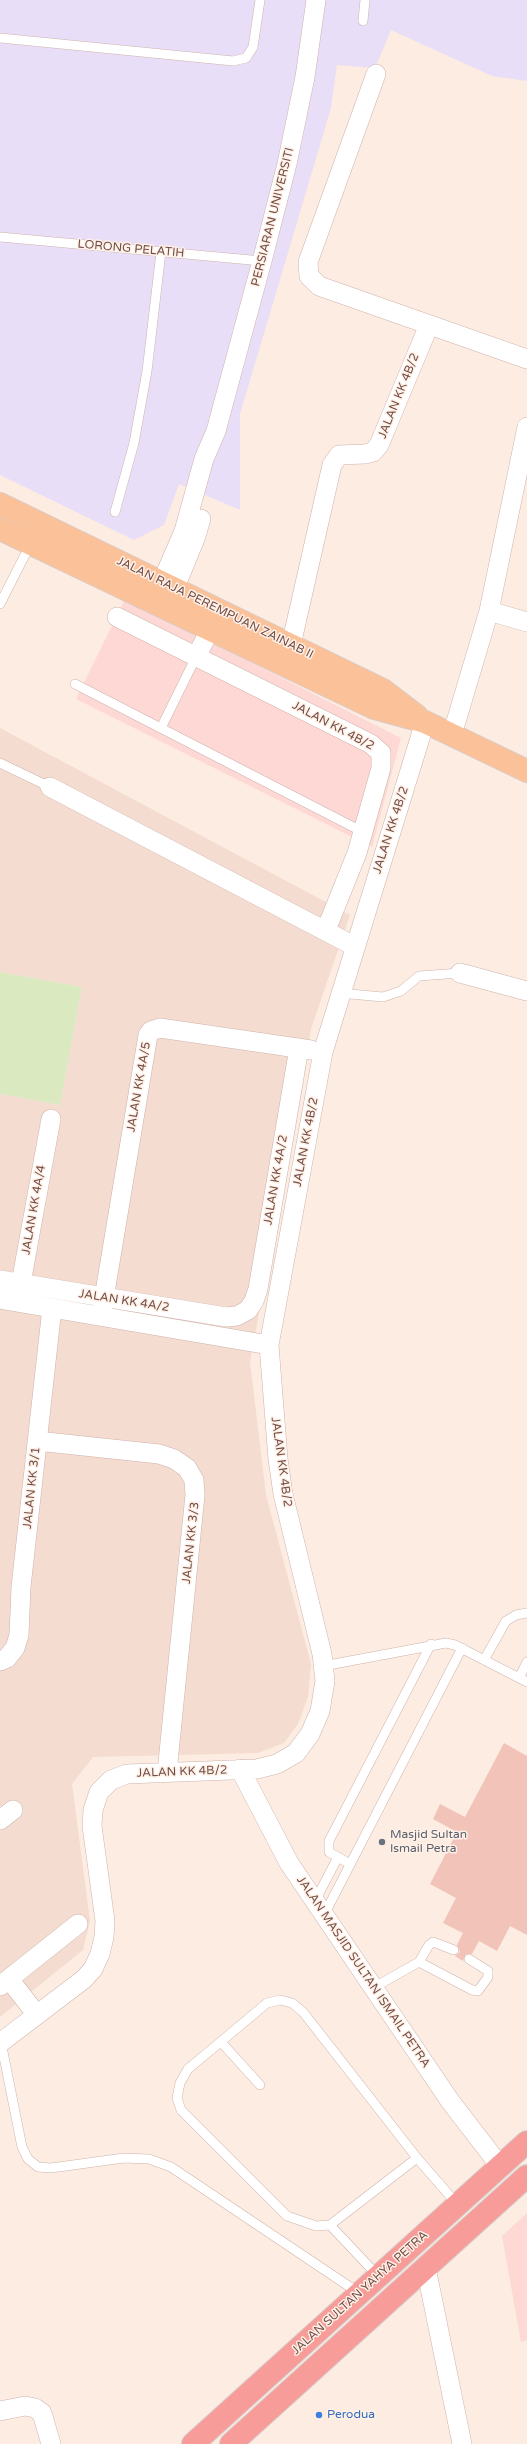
<!DOCTYPE html>
<style>
body{margin:0}
canvas{display:block;background:#fcece1}
</style>
<canvas width="527" height="2444"></canvas>
<script>
const ctx = document.querySelector('canvas').getContext('2d');
ctx.lineJoin = 'round';
function fill(path, color) {
  ctx.fillStyle = color;
  ctx.fill(path, 'evenodd');
}
function shape(rows) {
  const path = new Path2D();
  for (const r of rows) {
    path.moveTo(r[0], r[1]);
    for (let i = 2; i < r.length; i += 2) path.lineTo(r[i], r[i + 1]);
  }
  return path;
}
function trace(path, color, width, dash) {
  ctx.strokeStyle = color;
  ctx.lineWidth = width;
  ctx.lineCap = dash ? 'butt' : 'round';
  ctx.setLineDash(dash || []);
  ctx.stroke(path);
}
function drawText(font, color, halo, rows, align = 'center') {
  ctx.font = font + ' "Varela Round",sans-serif';
  ctx.lineWidth = 3;
  ctx.setLineDash([]);
  ctx.textBaseline = 'middle';
  ctx.strokeStyle = halo;
  ctx.fillStyle = color;
  for (const [text, x, y, turn = 0] of rows) {
    ctx.save();
    ctx.translate(x, y);
    ctx.rotate((+turn || 0) * Math.PI / 180);
    ctx.textAlign = isNaN(turn) ? turn : align;
    if (halo) ctx.strokeText(text, 0, 0);
    ctx.fillText(text, 0, 0);
    ctx.restore();
  }
}
const residential = shape([
 [0,728,350,915,311,1029,250,1362,266,1495,311,1664,308,1697,298,1724,284,1743,258,1753,93,1757,72,1784,90,1921,83,1950,0,2017,0,1094,60,1105,82,987,0,972]
]);
const commercial = shape([
 [125,599,401,738,372,847,76,699],
 [527,2213,527,2340,521,2342,502,2236]
]);
const education = shape([
 [0,0,527,0,527,81,492,76,391,30,375,68,337,65,331,108,240,414,240,510,179,484,164,525,134,540,0,475]
]);
const green = shape([
 [0,972,82,987,60,1105,0,1094]
]);
const building = shape([
 [504,1743,527,1756,527,1935,510,1926,497,1951,479,1941,472,1954,466,1954,463,1961,455,1956,460,1952,457,1945,463,1933,443,1923,456,1898,430,1884,457,1832,433,1819,440,1804,465,1817]
]);
const lane = shape([
 [363,21,365,0],
 [0,38,233,61,246,58,253,47,260,0],
 [0,237,262,261],
 [115,512,134,443,147,371,161,252],
 [0,604,31,543],
 [75,684,363,832],
 [161,728,196,657],
 [0,763,50,787],
 [339,993,383,997,401,991,419,976,460,973],
 [484,1660,506,1621,516,1615,527,1613],
 [323,1666,446,1643,455,1645,527,1682],
 [519,1678,527,1662],
 [350,1864,329,1852,329,1841,431,1644],
 [315,1901,338,1857],
 [324,1915,462,1648],
 [454,1950,433,1942,429,1945,419,1962,472,1990,478,1991,488,1977,488,1971,469,1959],
 [373,1988,419,1962],
 [1,2042,22,2147,28,2159,38,2167,51,2168,124,2158,149,2159,171,2167,359,2293],
 [221,2042,260,2085],
 [417,2158,303,2012,292,2003,280,2000,267,2003,188,2069,180,2083,177,2098,181,2110,287,2216,316,2226,330,2225,417,2158,457,2204],
 [330,2225,378,2276]
]);
const street = shape([
 [376,74,308,262,309,276,319,286,527,359],
 [156,596,184,531,204,459,216,431,262,261,287,164,305,77,316,0],
 [169,602,195,539,201,519],
 [489,611,527,622],
 [117,617,371,744,381,753,381,768,357,853,326,930],
 [291,645,332,465,339,455,365,454,373,452,379,445,429,325],
 [196,657,210,630],
 [452,735,489,611,527,427],
 [50,787,354,946],
 [460,973,527,991],
 [0,1280,226,1317,237,1316,248,1310,254,1301,258,1289,299,1048],
 [19,1294,51,1119],
 [0,1299,269,1345],
 [101,1316,148,1035,151,1031,160,1028,311,1050],
 [37,1441,159,1454,174,1459,187,1468,194,1480,195,1495,167,1772],
 [0,1661,7,1658,15,1648,19,1635,21,1587,52,1308],
 [240,1769,289,1863,450,2101,500,2166],
 [0,1820,13,1810],
 [9,1979,37,2015],
 [0,1986,78,1924],
 [0,2043,84,1979,93,1969,100,1954,104,1937,105,1921,92,1826,93,1810,99,1792,111,1780,127,1774,257,1769,277,1764,296,1753,310,1734,320,1711,325,1681,322,1654,283,1494,278,1459,269,1345,323,1052,425,722],
 [426,2268,462,2444],
 [0,2411,25,2406,35,2408,42,2413,51,2444]
]);
const primary = shape([
 [0,504,383,690,417,716],
 [0,529,374,708,425,722,527,771]
]);
const highway = shape([
 [193,2444,527,2142],
 [231,2444,527,2176]
]);
const markers = [
 [382,1842,4,"#6b7280"],
 [319,2415,4,"#3f7fe0"]
];
const streetNames = [
 ["PERSIARAN UNIVERSITI",273,217,-76],
 ["LORONG PELATIH",131,249,5],
 ["JALAN KK 4B/2",399,396,-68],
 ["JALAN RAJA PEREMPUAN ZAINAB II",215,608,26],
 ["JALAN KK 4B/2",333,726,28],
 ["JALAN KK 4B/2",391,830,-72],
 ["JALAN KK 4A/5",139,1087,-80],
 ["JALAN KK 4B/2",306,1142,-79],
 ["JALAN KK 4A/2",276,1180,-80],
 ["JALAN KK 4A/4",34,1210,-80],
 ["JALAN KK 4A/2",124,1301,9],
 ["JALAN KK 4B/2",281,1462,82],
 ["JALAN KK 3/1",32,1488,-84],
 ["JALAN KK 3/3",191,1543,-84],
 ["JALAN KK 4B/2",182,1772,-2],
 ["JALAN MASJID SULTAN ISMAIL PETRA",363,1972,56],
 ["JALAN SULTAN YAHYA PETRA",360,2293,-42]
];
const worshipNames = [
 ["Masjid Sultan",390,1835],
 ["Ismail Petra",390,1849]
];
const shopNames = [
 ["Perodua",327,2415]
];
fill(residential, '#f4dcd0');
fill(commercial, '#fdd8d5');
fill(education, '#e9def8');
fill(green, '#dae9c0');
fill(building, '#f1c3b9');
trace(lane, '#cfb3ab', 10);
trace(street, '#cfb3ab', 20);
trace(primary, '#d8cdcc', 24);
trace(highway, '#d8cdcc', 24);
trace(lane, '#fff', 9);
trace(street, '#fff', 19);
trace(primary, '#fbc199', 22);
trace(highway, '#f79c98', 22);
for (const [x, y, r, color] of markers) {
  const dot = new Path2D();
  dot.arc(x, y, r, 0, 2 * Math.PI);
  ctx.fillStyle = color;
  ctx.fill(dot);
  trace(dot, '#fff1e7', 1.5);
}
drawText('12px', '#734e48', '#fff1e7', streetNames);
drawText('12px', '#5b616d', '#fff1e7', worshipNames, 'left');
drawText('12px', '#366cbe', '#fff1e7', shopNames, 'left');
</script>
